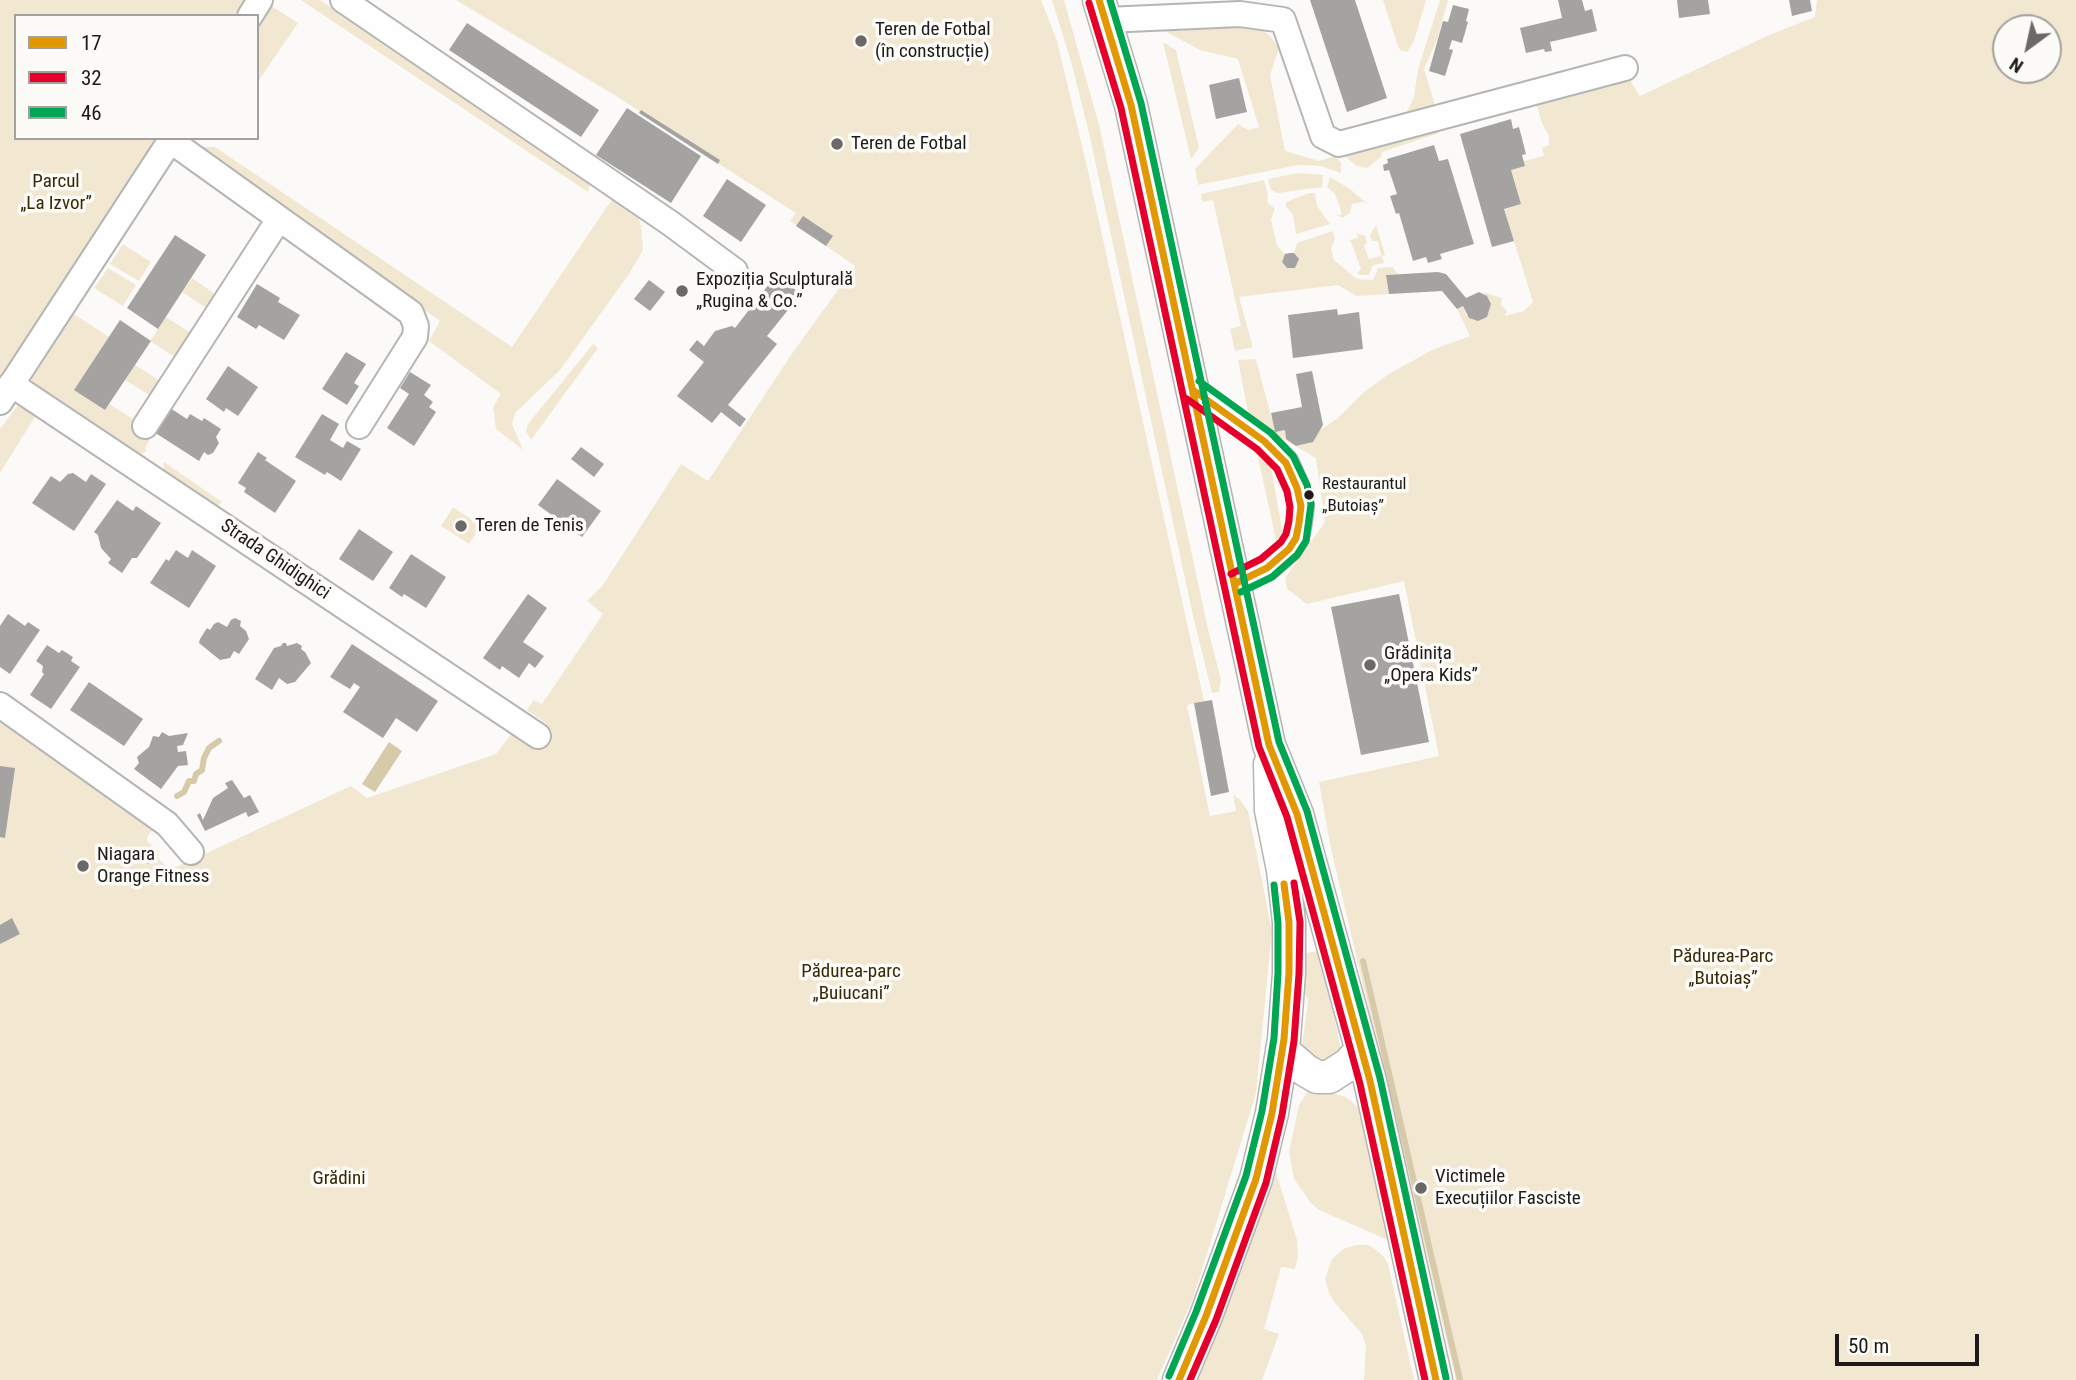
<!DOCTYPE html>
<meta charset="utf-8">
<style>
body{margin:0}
#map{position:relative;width:2076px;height:1380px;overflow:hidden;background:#fbfaf8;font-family:"Roboto Condensed",sans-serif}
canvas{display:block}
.legend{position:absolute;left:14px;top:14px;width:245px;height:126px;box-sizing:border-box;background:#fcfbf7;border:2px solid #a2a19f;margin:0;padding:9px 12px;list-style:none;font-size:21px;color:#1c1b1a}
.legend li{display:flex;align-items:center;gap:14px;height:35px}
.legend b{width:35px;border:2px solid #a2a19f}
.north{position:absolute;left:1992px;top:14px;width:70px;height:70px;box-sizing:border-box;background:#fcfbf7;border:2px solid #a2a19f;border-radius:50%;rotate:213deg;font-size:19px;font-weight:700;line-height:28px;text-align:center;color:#1c1b1a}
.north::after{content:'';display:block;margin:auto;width:24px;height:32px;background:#6a6968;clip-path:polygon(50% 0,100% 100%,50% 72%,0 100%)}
.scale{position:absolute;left:1835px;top:1334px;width:144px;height:32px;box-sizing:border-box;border:4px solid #1c1b1a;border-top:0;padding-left:9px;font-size:21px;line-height:24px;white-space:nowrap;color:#1c1b1a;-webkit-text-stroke:5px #fcfbf7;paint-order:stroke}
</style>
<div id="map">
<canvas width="2076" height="1380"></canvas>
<ul class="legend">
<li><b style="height:9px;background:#e19803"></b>17</li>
<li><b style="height:9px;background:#e4002b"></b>32</li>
<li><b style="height:9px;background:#00a651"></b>46</li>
</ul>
<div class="north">N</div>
<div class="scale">50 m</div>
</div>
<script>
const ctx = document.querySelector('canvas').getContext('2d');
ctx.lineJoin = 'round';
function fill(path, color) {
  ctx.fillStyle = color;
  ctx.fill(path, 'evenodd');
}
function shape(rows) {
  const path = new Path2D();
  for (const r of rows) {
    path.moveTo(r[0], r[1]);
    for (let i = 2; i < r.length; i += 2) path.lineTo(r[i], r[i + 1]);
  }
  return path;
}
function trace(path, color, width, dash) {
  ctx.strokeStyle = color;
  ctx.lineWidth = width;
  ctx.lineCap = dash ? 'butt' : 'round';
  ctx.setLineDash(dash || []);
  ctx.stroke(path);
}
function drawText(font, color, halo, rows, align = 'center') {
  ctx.font = font + ' "Roboto Condensed",sans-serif';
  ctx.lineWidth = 7;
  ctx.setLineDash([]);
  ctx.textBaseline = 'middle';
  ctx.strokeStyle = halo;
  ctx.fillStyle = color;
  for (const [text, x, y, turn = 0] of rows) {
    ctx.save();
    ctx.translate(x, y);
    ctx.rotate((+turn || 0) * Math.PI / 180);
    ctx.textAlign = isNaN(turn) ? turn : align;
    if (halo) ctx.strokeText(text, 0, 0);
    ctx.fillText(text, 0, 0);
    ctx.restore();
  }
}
const green = shape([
 [0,0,244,0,234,16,16,16,16,138,156,138,0,382],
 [301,0,320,0,591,180,588,192],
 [456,0,1041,0,1057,41,1088,171,1204,701,1187,705,1210,816,1236,811,1233,794,1240,800,1248,811,1272,931,1256,1093,1194,1296,1157,1380,0,1380,0,712,156,825,147,837,147,841,159,852,158,858,170,870,351,786,367,798,496,754,512,733,418,670,420,666,511,727,514,737,532,748,547,724,527,710,534,700,542,704,603,614,587,601,603,585,681,464,708,481,791,355,855,266,790,221,796,213,639,113,639,111,621,99],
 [1052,0,1064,0,1099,125,1208,629,1221,680,1219,692,1212,693,1194,620,1089,133,1072,65],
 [1383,0,1426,0,1414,41,1407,52,1400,50,1398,46],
 [1440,0,1448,0,1437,40,1424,69,1435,105,1399,119,1407,112,1414,97,1418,69],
 [1817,0,2076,0,2076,1380,1456,1380,1331,849,1319,782,1439,756,1404,581,1307,604,1287,589,1285,578,1325,522,1316,458,1258,424,1248,412,1238,360,1256,359,1275,431,1285,430,1286,439,1297,446,1312,442,1319,431,1338,418,1364,392,1389,374,1432,350,1470,336,1457,309,1463,306,1466,315,1474,320,1487,317,1491,304,1483,292,1502,298,1501,305,1507,311,1505,316,1524,311,1533,302,1504,209,1521,204,1511,170,1524,161,1544,156,1542,148,1549,145,1549,136,1541,121,1535,98,1626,74,1640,96,1769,35,1815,17],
 [2006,28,2048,28,2048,70,2006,70],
 [270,5,298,23,257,83,257,26],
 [1256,26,1269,35,1279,48,1270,75,1285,151,1319,161,1335,156,1341,162,1341,173,1321,166,1298,165,1198,185,1195,169,1238,124,1248,130,1259,127,1238,59,1200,50,1161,29],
 [1163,42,1176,50,1199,148,1191,159],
 [1437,127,1439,133,1382,152,1381,157,1367,168,1357,166,1347,158,1347,152],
 [192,147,215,147,512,347,613,198,638,216,641,226,643,250,629,274,560,370,515,413,512,424,523,450,496,429,493,407,501,394,429,341,440,321],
 [1298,173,1323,175,1322,187,1278,193,1271,190,1268,179],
 [1330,177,1350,189,1370,206,1363,202,1352,204,1350,213,1342,218,1337,215,1341,215,1341,211,1335,194,1327,187],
 [1264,180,1268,196,1267,202,1275,209,1271,219,1277,246,1285,254,1282,262,1287,268,1295,267,1294,253,1297,243,1333,231,1335,239,1331,248,1334,260,1357,279,1373,280,1378,268,1392,267,1398,274,1386,275,1389,294,1356,296,1338,285,1239,297,1253,347,1235,351,1230,329,1241,326,1234,295,1213,200,1202,202,1201,194],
 [1309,193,1315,193,1317,206,1330,224,1296,234,1293,215,1286,207,1286,202],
 [1376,225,1385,255,1382,256,1384,263,1373,265,1369,275,1360,275,1357,273,1361,269,1351,242,1349,240,1358,238,1356,233,1365,236,1367,243,1364,246,1369,259,1381,256,1378,241,1372,241,1370,235],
 [123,244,151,262,139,281,110,264],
 [108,268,136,285,123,306,94,288],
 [192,278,218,296,209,310,182,292],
 [74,314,109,337,75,390,105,410,109,404,154,432,145,448,147,450,142,454,138,455,32,384,32,379],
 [166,317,194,335,178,359,150,341],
 [593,344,598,348,531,440,526,431,528,424],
 [135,365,162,382,152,397,125,380],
 [20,402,38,412,0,473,0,429],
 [1258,457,1271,467,1283,535,1277,544],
 [164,462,222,502,217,507,163,473],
 [453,507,481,526,469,544,441,526],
 [1326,950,1334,975,1329,992,1342,1055,1333,1062,1315,1061,1301,1055,1308,1000,1304,991,1299,990,1301,954],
 [1321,1090,1346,1097,1359,1108,1366,1122,1390,1238,1388,1240,1319,1210,1311,1203,1294,1179,1289,1152,1299,1105,1308,1091],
 [1275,1169,1297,1240,1298,1256,1295,1269,1281,1267,1264,1329,1279,1334,1262,1380,1192,1380],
 [1356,1245,1368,1245,1375,1249,1384,1257,1388,1264,1414,1380,1364,1380,1366,1346,1362,1334,1336,1304,1329,1293,1325,1279,1332,1259,1343,1249]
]);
const water = shape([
 [389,742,402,751,375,792,362,784]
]);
const stream = shape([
 [177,796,184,792,189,781,194,781,196,774,202,770,204,758,209,748,219,741],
 [1363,961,1460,1380]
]);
const building = shape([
 [1310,0,1355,0,1387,98,1347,112],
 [1558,0,1582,0,1585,11,1592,9,1597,31,1550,42,1552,51,1545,52,1544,49,1526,53,1520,28,1562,18],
 [1677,0,1708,0,1710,14,1679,18],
 [1789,0,1810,0,1812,11,1792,16],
 [1453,5,1469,9,1466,21,1468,22,1462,43,1452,40,1449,49,1453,50,1445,76,1429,71,1443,21,1448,22],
 [467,23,599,110,581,137,449,50],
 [1239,78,1247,112,1216,119,1209,85],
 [627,108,701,156,671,203,596,155],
 [641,110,720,160,718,164,639,113],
 [1511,119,1513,129,1519,127,1526,154,1522,155,1525,166,1511,170,1521,204,1504,209,1514,241,1492,247,1460,134],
 [1434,145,1439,161,1448,159,1474,244,1440,254,1442,259,1428,263,1426,257,1413,261,1399,213,1396,214,1390,196,1397,194,1389,170,1384,171,1383,165,1388,163,1387,159],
 [727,179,766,205,741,242,703,216],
 [803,216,833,236,826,246,796,226],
 [175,235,206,255,158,329,127,308],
 [1290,253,1294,253,1299,259,1295,268,1287,268,1282,262,1285,254],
 [1438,272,1446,274,1466,298,1479,292,1487,296,1491,304,1487,317,1478,321,1469,318,1463,306,1457,309,1442,291,1389,294,1386,275],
 [776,275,801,294,767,336,777,344,728,405,746,419,740,427,721,412,712,423,677,396,704,362,689,350,697,340,704,346,715,331,732,326,735,328],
 [649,280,665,292,650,311,634,299],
 [257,284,280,298,278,302,300,315,284,340,259,325,256,329,237,317],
 [1337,309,1338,315,1359,312,1363,349,1293,358,1288,315],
 [120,320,151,341,105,410,74,390],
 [346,352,366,364,354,383,359,386,347,405,322,389],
 [228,366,258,387,238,416,226,408,224,412,206,399],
 [1312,371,1323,425,1313,442,1296,446,1286,439,1285,430,1275,432,1271,413,1302,407,1296,374],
 [410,372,431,385,424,395,433,402,429,407,436,412,414,446,387,428,409,394,400,388],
 [170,408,187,419,190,414,202,421,204,418,221,429,216,437,219,443,213,453,208,455,204,452,199,461,154,432],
 [322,414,339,424,330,440,343,448,347,441,361,449,341,481,327,472,325,475,295,457],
 [581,447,604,464,594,477,571,459],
 [258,452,267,458,265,460,296,481,275,513,244,492,246,488,238,483],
 [73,473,86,482,91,474,106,484,74,531,32,503,51,476,60,482,68,474],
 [557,479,601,511,582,537,538,505],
 [117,500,133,511,136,506,161,523,137,558,132,558,122,573,108,563,111,559,101,548,98,535,94,532],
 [359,529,393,552,373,581,339,559],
 [176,550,188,558,192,550,216,566,189,608,150,583,166,559,169,561],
 [411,554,446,577,426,608,404,594,402,597,389,588],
 [528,594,547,608,523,642,544,656,535,668,529,663,519,678,502,666,500,670,483,658],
 [1399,594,1429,742,1361,755,1331,607],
 [8,614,25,626,28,622,40,630,10,674,0,667,0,626],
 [235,618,241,621,240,626,246,631,249,639,239,654,234,651,230,658,220,660,199,643,200,639,207,628,210,630,214,624,218,622,227,627,231,620],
 [283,643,286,643,287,646,297,643,302,646,301,649,305,652,311,663,295,682,287,684,279,678,272,690,255,679,274,648,281,646],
 [352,644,438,701,417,732,396,718,383,738,343,712,360,687,354,683,350,689,330,677],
 [47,645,59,653,62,650,73,657,71,661,80,667,51,709,30,695,44,674,42,672,43,666,36,661],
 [89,682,143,719,124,746,70,710],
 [1212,700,1229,792,1211,796,1194,703],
 [162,732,169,736,188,733,183,745,177,746,178,752,186,751,188,765,178,766,161,789,134,769,139,763,137,757,149,747,153,736,159,737],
 [0,766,15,768,5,838,0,837],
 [232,780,244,798,250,795,259,812,248,817,246,812,205,831,197,815,200,813,203,820,213,798,228,788,225,783],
 [147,848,156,856,148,864,140,856],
 [12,918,20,934,0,944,0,925]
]);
const minor = shape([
 [343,0,670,223,735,271],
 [250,16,260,0],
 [1106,20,1240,14,1283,20,1323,136,1339,144,1625,68],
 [171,141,411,313,416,326,415,337,359,426],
 [11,384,538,736],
 [1193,390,1264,441,1286,463,1297,488,1301,506,1299,523,1296,538,1289,549,1267,568,1236,583],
 [0,402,172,138],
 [145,426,279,219],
 [0,705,167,824,191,852]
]);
const major = shape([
 [1099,0,1131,105,1269,745,1297,814,1370,1081,1436,1380],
 [1282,1050,1305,1070,1317,1077,1329,1077,1349,1064,1361,1050],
 [1179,1380,1206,1316,1256,1179,1272,1113,1284,1039,1289,973,1289,922,1283,870,1271,810,1270,764]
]);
const bus1 = shape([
 [1099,0,1131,105,1269,745,1297,814,1370,1081,1436,1380],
 [1193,390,1264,441,1286,463,1297,488,1301,506,1299,523,1296,538,1289,549,1267,568,1236,583],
 [1179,1380,1206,1316,1256,1179,1272,1113,1284,1039,1289,973,1289,922,1284,884]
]);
const bus2 = shape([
 [1089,3,1121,108,1259,747,1287,817,1360,1084,1425,1380],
 [1187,399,1257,449,1277,469,1287,491,1290,507,1289,521,1286,534,1281,542,1261,559,1231,574],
 [1190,1380,1216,1320,1266,1183,1282,1115,1294,1041,1299,974,1300,922,1294,883]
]);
const bus3 = shape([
 [1110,0,1141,103,1279,742,1307,811,1380,1078,1446,1378],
 [1199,381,1271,433,1293,456,1307,485,1311,504,1306,541,1297,555,1272,577,1241,592],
 [1169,1376,1196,1312,1246,1176,1262,1111,1274,1038,1278,973,1278,923,1274,885]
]);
const markers = [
 [861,41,7,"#6a6968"],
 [837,144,7,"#6a6968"],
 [682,291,7,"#6a6968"],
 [1309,495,6,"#1c1b1a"],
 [461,526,7,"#6a6968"],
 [1370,665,7,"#6a6968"],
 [83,866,7,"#6a6968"],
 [1421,1188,7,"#6a6968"]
];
const busNames = [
 ["Restaurantul",1322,485],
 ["„Butoiaș”",1322,507]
];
const poiNames = [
 ["Teren de Fotbal",875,30],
 ["(în construcție)",875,52],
 ["Teren de Fotbal",851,144],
 ["Expoziția Sculpturală",696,280],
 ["„Rugina & Co.”",696,302],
 ["Teren de Tenis",475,526],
 ["Grădinița",1384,654],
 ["„Opera Kids”",1384,676],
 ["Niagara",97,855],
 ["Orange Fitness",97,877],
 ["Victimele",1435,1177],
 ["Execuțiilor Fasciste",1435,1199]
];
const parkNames = [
 ["Parcul",56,182],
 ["„La Izvor”",56,204],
 ["Pădurea-Parc",1723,957],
 ["„Butoiaș”",1723,979],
 ["Pădurea-parc",851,972],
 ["„Buiucani”",851,994],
 ["Grădini",339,1179]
];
const streetNames = [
 ["Strada Ghidighici",275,560,34]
];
fill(green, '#f2e8d2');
fill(water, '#d6caaa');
trace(stream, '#d6caaa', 6);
fill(building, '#a4a3a1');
trace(minor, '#b5b5b3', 28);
trace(major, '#b5b5b3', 35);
trace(minor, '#fefefe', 24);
trace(major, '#fefefe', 32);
trace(bus1, '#e19803', 7);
trace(bus2, '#e4002b', 7);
trace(bus3, '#00a651', 7);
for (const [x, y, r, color] of markers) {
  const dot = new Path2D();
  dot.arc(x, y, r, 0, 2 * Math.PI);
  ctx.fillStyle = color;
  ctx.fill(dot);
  trace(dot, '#fcfbf7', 2.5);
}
drawText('17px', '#1c1b1a', '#fcfbf7', busNames, 'left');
drawText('19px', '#1c1b1a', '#fcfbf7', poiNames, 'left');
drawText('19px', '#362904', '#fcfbf7', parkNames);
drawText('19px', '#1c1b1a', '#fcfbf7', streetNames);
</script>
